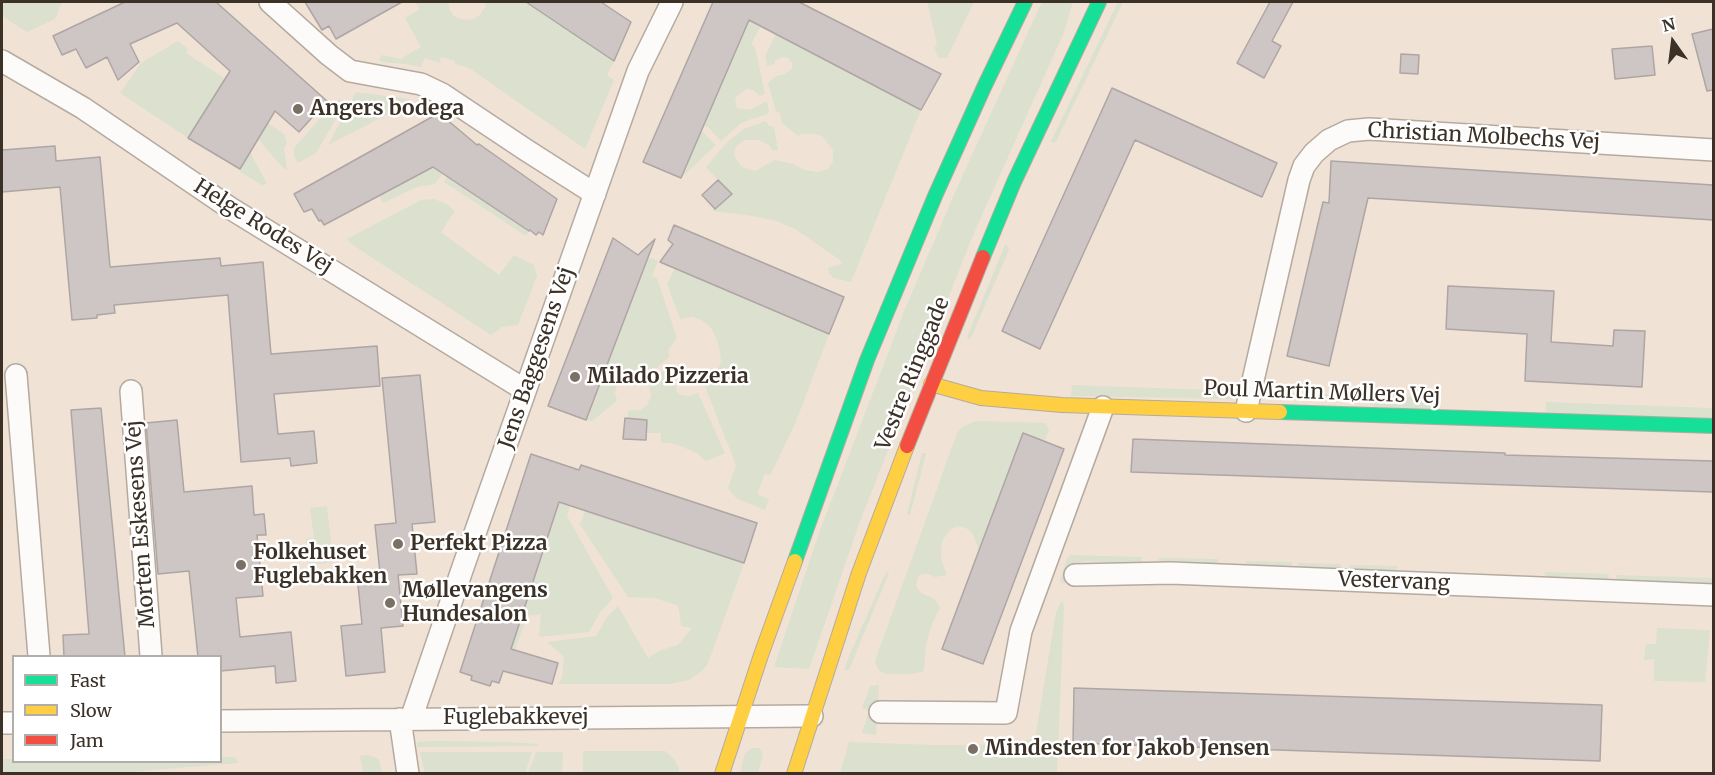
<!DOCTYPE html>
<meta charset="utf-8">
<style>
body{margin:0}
#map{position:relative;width:1715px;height:775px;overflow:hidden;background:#f0e3d5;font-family:Merriweather,serif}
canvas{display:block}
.frame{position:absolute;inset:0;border:3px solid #3b3127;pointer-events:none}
.legend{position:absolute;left:12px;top:655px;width:210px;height:108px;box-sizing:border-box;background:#fff;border:2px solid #b1ada9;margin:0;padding:8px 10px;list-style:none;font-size:18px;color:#3b3127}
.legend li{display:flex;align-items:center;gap:12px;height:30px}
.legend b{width:30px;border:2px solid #b1ada9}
.north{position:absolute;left:1643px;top:12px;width:60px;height:60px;-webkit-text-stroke:4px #fff;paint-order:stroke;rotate:346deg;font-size:16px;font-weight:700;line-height:24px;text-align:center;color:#3b3127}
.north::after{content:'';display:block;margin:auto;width:21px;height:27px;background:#3b3127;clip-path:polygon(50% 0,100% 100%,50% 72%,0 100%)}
</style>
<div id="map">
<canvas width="1715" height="775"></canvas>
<div class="frame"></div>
<ul class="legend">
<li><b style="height:8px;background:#16e098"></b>Fast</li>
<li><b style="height:8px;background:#ffcf43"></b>Slow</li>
<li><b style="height:8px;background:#f24e42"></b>Jam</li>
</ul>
<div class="north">N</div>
</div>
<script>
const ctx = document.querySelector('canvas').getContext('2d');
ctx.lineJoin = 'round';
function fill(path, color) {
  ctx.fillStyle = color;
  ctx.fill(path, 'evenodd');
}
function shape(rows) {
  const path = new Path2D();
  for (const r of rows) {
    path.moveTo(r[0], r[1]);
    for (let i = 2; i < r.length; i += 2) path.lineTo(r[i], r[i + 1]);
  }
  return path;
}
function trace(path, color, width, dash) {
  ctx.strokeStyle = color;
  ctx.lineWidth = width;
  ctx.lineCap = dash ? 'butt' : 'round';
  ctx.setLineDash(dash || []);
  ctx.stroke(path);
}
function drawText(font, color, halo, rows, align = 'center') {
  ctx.font = font + ' Merriweather,serif';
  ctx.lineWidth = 5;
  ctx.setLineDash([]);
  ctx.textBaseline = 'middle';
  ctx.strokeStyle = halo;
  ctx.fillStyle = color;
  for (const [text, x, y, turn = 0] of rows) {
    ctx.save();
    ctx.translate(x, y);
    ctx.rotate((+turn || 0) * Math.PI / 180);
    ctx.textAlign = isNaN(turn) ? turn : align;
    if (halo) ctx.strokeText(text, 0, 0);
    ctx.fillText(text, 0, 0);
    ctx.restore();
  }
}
const green = shape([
 [2,2,62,2,55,19,27,32,2,16],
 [415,2,448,2,450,10,453,15,457,18,467,20,474,19,479,16,485,7,486,2,526,2,614,61,607,75,614,80,585,149,469,68,455,64,455,61,441,57,440,63,425,58,421,67,405,64,382,62,379,60,382,55,400,59,421,47,405,18,420,9],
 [927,2,974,2,947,58,938,58,934,46,937,44],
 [1042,2,1073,2,1064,32,971,240,859,524,809,669,774,667,819,533,905,309,960,181],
 [1118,2,1123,2,1065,123,1056,142,1053,143,1051,141],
 [749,20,761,26,751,44,755,47,765,94,760,96,753,90,747,89,737,96,735,100,737,108,750,110,767,101,769,112,766,115,751,119,740,124,721,141,708,127,703,126],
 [776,34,921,110,851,282,833,278,829,273,828,268,842,264,840,260,795,229,776,221,753,216,712,211,731,194,706,167,728,141,744,129,766,121,769,126,774,127,778,150,773,151,769,145,759,140,745,140,736,146,734,155,741,167,755,171,775,160,793,164,805,170,818,172,828,169,833,161,833,150,822,136,815,134,801,134,798,136,782,123,780,113,776,112,768,83,776,76,785,74,792,69,792,63,788,58,783,57,778,59,775,61,775,64,767,66,765,56],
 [178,41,188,49,186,53,224,78,221,85,188,138,120,93,141,63],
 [356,92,409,99,410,101,394,111,328,145],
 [339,99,343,101,343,107,316,153,298,163,294,156,294,148,331,106],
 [268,123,284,134,287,143,284,148,287,170,283,168,258,139],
 [701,130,716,145,681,178],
 [250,152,267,184,262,185,240,172,240,169],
 [440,163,448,166,435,184,417,187,383,203,379,195],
 [450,172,529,231,526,236,444,182],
 [434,199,447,204,455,211,441,232,499,275,514,255,534,265,537,276,518,325,502,327,491,335,351,244,347,239,421,200],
 [1005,245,1007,245,1009,250,971,338,969,340,967,337],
 [648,257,658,261,652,276,657,278,677,338,669,349,669,357,649,375,644,378,638,375,631,375,621,379,614,369,607,366],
 [675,268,829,334,795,424,770,476,765,474,757,494,769,499,765,510,736,498,728,488,736,465,705,387,716,373,721,362,720,352,717,340,711,328,703,321,693,317,680,319,667,284],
 [670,365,677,392,681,395,689,396,698,393,725,453,706,461,698,454,683,447,672,443,661,443,661,433,646,433,647,420,628,418,628,411,640,410,647,405,651,396,649,384],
 [605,372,609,374,617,384,615,392,617,401,592,421,586,420],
 [1072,385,1238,391,1233,399,1071,396],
 [1261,393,1291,393,1340,395,1332,400,1264,399],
 [1361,395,1435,398,1434,409,1374,407],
 [1546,402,1713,408,1713,420,1546,414],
 [975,421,1046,423,1049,430,1045,441,1023,434,979,550,972,533,966,528,957,526,949,531,942,541,941,559,947,575,935,577,928,574,922,574,918,577,916,586,920,592,934,599,940,607,930,629,926,645,924,669,922,672,910,674,886,674,878,670,875,661,957,433,961,428],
 [922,453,926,453,925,458,910,515,907,514],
 [559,500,567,503,567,505,570,506,567,516,613,598,599,614,589,632,539,637,541,614,527,616,513,655,509,654],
 [327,506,333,562,309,565,306,539,314,538,310,508],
 [585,511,744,563,713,650,708,663,703,670,689,680,669,684,558,684,562,678,564,657,547,642,596,636,607,617,618,606,648,658,661,650,678,645,692,628,681,626,679,609,677,605,654,598,628,597,579,523,582,520],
 [1072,555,1142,557,1141,564,1086,561,1076,563,1070,568,1067,574,1066,583,1062,583,1060,580,1067,559,1069,556],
 [1159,558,1218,559,1218,567,1159,565],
 [1246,561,1292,562,1292,569,1245,568],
 [1298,563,1341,564,1340,572,1297,570],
 [1349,565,1397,566,1396,574,1349,572],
 [886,572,889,573,849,670,844,670,850,654],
 [1545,572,1609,574,1608,581,1544,579],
 [1616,575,1713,578,1713,584,1616,582],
 [1062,600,1064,606,1057,773,840,773,849,742,933,745,980,745,1035,739,1056,612],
 [1657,628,1710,630,1705,682,1654,681,1654,659,1644,660,1646,644,1656,644],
 [879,685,876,735,862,733,869,711,862,708,870,686],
 [435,741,504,742,538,744,537,746,417,747,417,742],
 [752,748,759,748,763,754,758,773,740,773,745,753],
 [583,751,665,751,674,759,679,768,679,772,678,774,583,773],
 [420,752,532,752,525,774,425,773],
 [536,752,563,752,562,773,528,773],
 [368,755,379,759,382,773,363,773,360,756],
 [221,757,235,757,238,760,238,763,118,773,4,774,3,759,13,759,14,762,220,762]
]);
const building = shape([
 [125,2,216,2,327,101,299,132,275,111,240,169,188,138,230,71,177,23,130,44,139,62,118,80,107,57,86,68,76,49,62,55,53,36,125,2],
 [305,2,402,2,336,39,329,26,322,30,305,2],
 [526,2,601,2,631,22,614,61,526,2],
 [713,2,799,2,941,74,921,110,749,20,681,178,643,162,713,2],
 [1270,2,1293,2,1272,41,1281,46,1264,78,1237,63,1270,2],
 [1713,29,1713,90,1707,91,1692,34,1713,29],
 [1652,46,1655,75,1615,79,1612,49,1652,46],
 [1401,54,1419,55,1418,74,1400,73,1401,54],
 [1112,88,1277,163,1262,197,1135,140,1040,349,1002,331,1112,88],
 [439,113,477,145,479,144,557,199,543,235,539,232,536,235,530,230,529,231,433,167,324,225,321,220,319,221,312,209,304,212,294,194,439,113],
 [55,146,56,161,100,157,110,267,220,258,221,266,263,262,271,354,377,346,380,386,274,394,278,434,314,431,317,463,291,466,290,458,241,462,228,295,114,305,115,313,97,315,97,318,72,320,60,187,2,192,2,150,55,146],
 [1331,161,1713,185,1713,220,1368,198,1329,366,1287,356,1323,202,1329,203,1331,161],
 [718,180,732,194,715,209,702,195,718,180],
 [674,225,844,297,829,334,660,262,673,244,668,240,674,225],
 [613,238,638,255,655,239,586,420,548,406,613,238],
 [1448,286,1554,291,1551,342,1613,346,1614,330,1645,331,1642,387,1525,381,1527,334,1446,329,1448,286],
 [420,375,435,522,412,524,417,574,398,575,403,626,381,628,385,672,346,676,341,626,362,624,357,575,380,573,375,525,396,523,382,378,420,375],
 [101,408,125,657,64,657,63,635,89,634,71,410,101,408],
 [625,418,647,420,646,440,623,439,625,418],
 [177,420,184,492,252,486,254,515,264,514,266,535,257,535,263,596,236,598,240,637,291,632,296,681,276,683,275,666,220,671,220,657,198,657,189,571,158,574,146,423,177,420],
 [1023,433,1064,449,983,664,942,649,1023,433],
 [1133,439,1505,453,1505,455,1713,461,1713,492,1131,472,1133,439],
 [531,454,579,470,581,465,757,523,744,563,559,502,511,649,558,663,552,684,503,671,499,683,492,681,490,686,471,680,472,676,460,672,531,454],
 [1074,688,1602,705,1600,761,1073,743,1074,688]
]);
const street = shape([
 [270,2,329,55,350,71,421,84,442,94,526,150,595,194],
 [2,61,83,108,230,208,525,390],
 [16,375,39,656],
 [131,391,151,656],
 [1246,411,1299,180,1304,166,1314,153,1329,140,1348,131,1369,129,1714,150],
 [1075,575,1171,573,1714,595],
 [880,712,1006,713,1021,631,1103,407],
 [400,719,408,774],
 [411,719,462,570,638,71,672,2],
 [220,721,812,716],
 [2,723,14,723]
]);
const fast = shape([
 [983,257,1014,182,1099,2],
 [1280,412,1714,426],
 [795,561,867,360,935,196,985,85,1025,2]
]);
const slow = shape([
 [931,384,981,398,1062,405,1280,412],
 [722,774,761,655,795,561],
 [794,774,859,573,907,446]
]);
const jam = shape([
 [907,446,983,257]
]);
const markers = [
 [298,109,6,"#7a6f64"],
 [575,377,6,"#7a6f64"],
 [398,544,6,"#7a6f64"],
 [241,565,6,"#7a6f64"],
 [390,603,6,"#7a6f64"],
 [973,749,6,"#7a6f64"]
];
const poiNames = [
 ["Angers bodega",310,109],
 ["Milado Pizzeria",587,377],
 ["Perfekt Pizza",410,544],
 ["Folkehuset",253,553],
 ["Fuglebakken",253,577],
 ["Møllevangens",402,591],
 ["Hundesalon",402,615],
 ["Mindesten for Jakob Jensen",985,749]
];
const streetNames = [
 ["Christian Molbechs Vej",1484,137,3],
 ["Helge Rodes Vej",263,227,32],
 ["Jens Baggesens Vej",537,358,-71],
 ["Vestre Ringgade",913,374,-68],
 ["Poul Martin Møllers Vej",1322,393,2],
 ["Morten Eskesens Vej",141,524,-94],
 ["Vestervang",1394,582,2],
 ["Fuglebakkevej",516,718]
];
fill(green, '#dbe0cf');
fill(building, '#cec5c5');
trace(building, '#aea5a4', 1.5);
trace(street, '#b5aa9f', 24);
trace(fast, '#b5aa9f', 16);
trace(slow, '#b5aa9f', 16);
trace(jam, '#b5aa9f', 16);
trace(street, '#fdfbf9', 21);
trace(fast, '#16e098', 14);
trace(slow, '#ffcf43', 14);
trace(jam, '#f24e42', 14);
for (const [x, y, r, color] of markers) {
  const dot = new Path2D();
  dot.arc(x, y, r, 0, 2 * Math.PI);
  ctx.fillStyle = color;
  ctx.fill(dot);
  trace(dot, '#fff', 2);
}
drawText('bold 21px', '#3b3127', '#fff', poiNames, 'left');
drawText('21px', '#3b3127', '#fff', streetNames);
</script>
